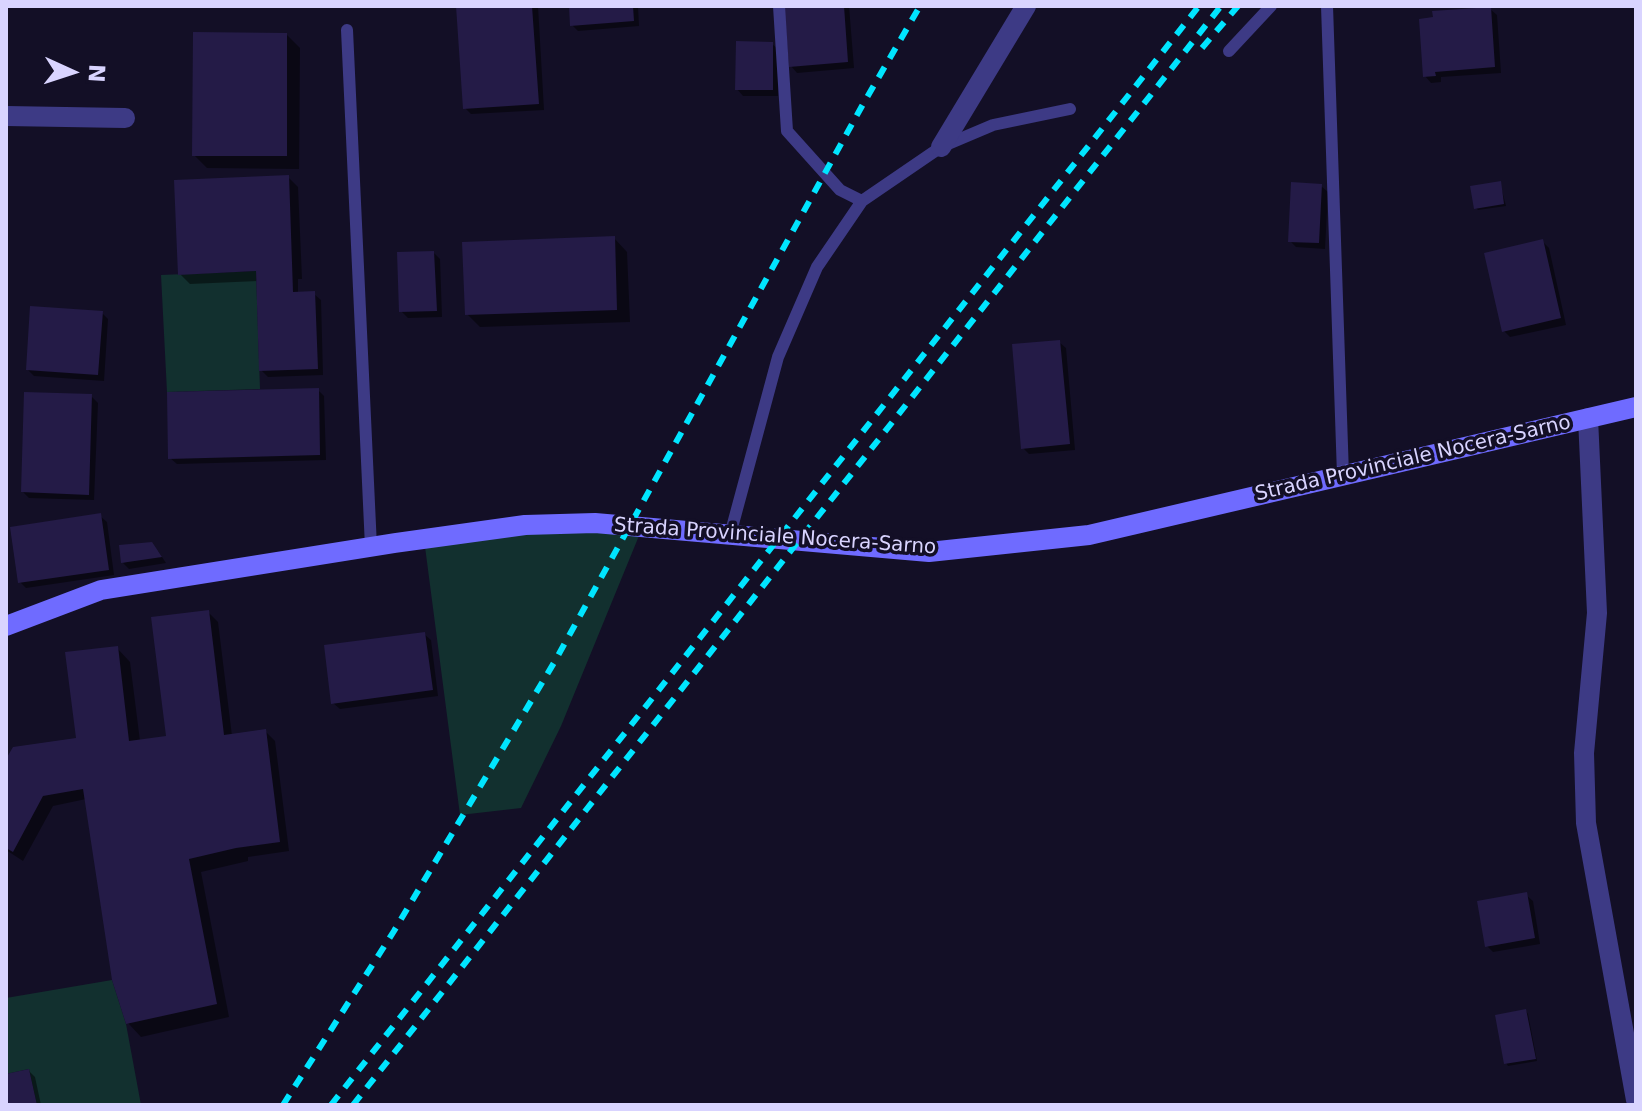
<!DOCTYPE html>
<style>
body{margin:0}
#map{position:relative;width:1642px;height:1111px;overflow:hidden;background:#130f26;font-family:"DejaVu Sans",sans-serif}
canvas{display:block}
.frame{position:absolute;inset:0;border:8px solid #d9d4ff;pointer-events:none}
.north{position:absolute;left:32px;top:32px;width:80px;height:80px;-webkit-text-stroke:6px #130f26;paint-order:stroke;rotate:93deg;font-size:22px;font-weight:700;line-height:32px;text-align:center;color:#d9d4ff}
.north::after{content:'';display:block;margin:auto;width:28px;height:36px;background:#d9d4ff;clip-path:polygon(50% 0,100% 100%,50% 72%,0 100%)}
</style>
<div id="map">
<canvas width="1642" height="1111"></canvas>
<div class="frame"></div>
<div class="north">N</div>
</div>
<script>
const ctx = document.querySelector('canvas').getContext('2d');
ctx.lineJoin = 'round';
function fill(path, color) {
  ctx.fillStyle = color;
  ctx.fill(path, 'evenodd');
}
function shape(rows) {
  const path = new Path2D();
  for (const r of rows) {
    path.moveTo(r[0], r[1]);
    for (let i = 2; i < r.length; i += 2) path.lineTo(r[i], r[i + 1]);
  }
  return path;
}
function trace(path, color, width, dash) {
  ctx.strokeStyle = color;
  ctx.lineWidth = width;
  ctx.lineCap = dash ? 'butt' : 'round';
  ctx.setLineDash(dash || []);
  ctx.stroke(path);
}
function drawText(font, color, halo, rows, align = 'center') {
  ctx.font = font + ' "DejaVu Sans",sans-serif';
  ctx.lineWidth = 7;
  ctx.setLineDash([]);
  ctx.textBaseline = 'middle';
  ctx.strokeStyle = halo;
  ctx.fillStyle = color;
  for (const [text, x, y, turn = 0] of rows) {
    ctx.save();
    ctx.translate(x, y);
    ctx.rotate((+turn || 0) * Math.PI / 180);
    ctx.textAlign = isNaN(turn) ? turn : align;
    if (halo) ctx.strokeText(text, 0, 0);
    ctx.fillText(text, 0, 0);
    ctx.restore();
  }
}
const green = shape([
 [256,271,260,389,167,392,161,275],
 [643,526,561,726,521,808,460,815,424,539],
 [112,980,126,1024,141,1105,37,1105,29,1069,6,1074,6,998]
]);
const shadow = shape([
 [458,6,538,6,544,110,471,114,465,108],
 [571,6,638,6,639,26,578,31,572,25],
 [786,6,849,6,854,68,797,73,791,66],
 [1490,9,1497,15,1501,73,1441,77,1441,82,1431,83,1425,76],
 [287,35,300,48,299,169,207,168,194,155],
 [772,44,779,50,778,96,743,96,737,89],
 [288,177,298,187,302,279,298,279,298,294,314,294,321,300,323,375,268,377,261,370,258,281,190,284,180,274],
 [1500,183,1506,206,1478,210,1476,208],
 [1321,186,1328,192,1325,249,1296,247,1290,241],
 [614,238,627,252,630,322,480,327,467,314],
 [1542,241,1549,248,1566,325,1510,337,1504,331],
 [434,253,440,259,442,317,408,318,401,311],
 [102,313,108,319,104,381,34,376,28,370],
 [1059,342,1066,348,1075,450,1029,454,1023,448],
 [318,390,324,396,326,460,177,464,170,458],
 [91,396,98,403,94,500,29,498,23,492],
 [100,516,107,522,114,575,26,588,20,582],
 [158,551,166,563,129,569,123,563],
 [208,612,218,622,232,736,265,731,275,741,289,851,248,857,248,861,201,872,229,1017,141,1037,128,1023,86,799,53,806,23,861,6,850,6,763,75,741,117,648,130,662,140,741,171,737],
 [424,634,431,640,438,696,340,709,333,703],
 [1526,895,1533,901,1540,944,1493,952,1487,946],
 [1526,1011,1528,1014,1537,1061,1508,1066,1506,1063],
 [29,1071,35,1077,41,1105,6,1105,6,1076]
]);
const building = shape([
 [456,6,532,6,539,104,463,109],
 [569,6,633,6,634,21,570,26],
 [784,6,844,6,848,62,789,67],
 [1491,7,1495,67,1435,72,1436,76,1423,77,1419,19,1433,17,1432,11],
 [193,32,287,33,287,156,192,156],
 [736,41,773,42,773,90,735,90],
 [289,175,293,292,315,291,318,369,259,371,256,271,178,275,174,180],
 [1501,181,1504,204,1474,209,1470,186],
 [1291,182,1322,184,1319,243,1288,242],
 [615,236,617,310,465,315,462,242],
 [1543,239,1561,318,1502,332,1484,253],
 [434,251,437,311,399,312,397,252],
 [30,306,103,311,98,375,26,370],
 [1060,340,1070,444,1021,449,1012,344],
 [319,388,320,455,168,459,167,392],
 [24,392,92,394,89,495,21,492],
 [101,513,109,570,18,583,10,527],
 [152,542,162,557,121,563,119,545],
 [209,610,224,735,266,729,280,842,236,848,189,859,217,1004,126,1024,112,980,83,789,43,796,13,852,6,848,6,759,13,747,76,738,65,652,118,646,129,741,166,736,151,617],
 [425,632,433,690,331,704,324,645],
 [1527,892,1535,938,1485,947,1477,901],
 [1526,1009,1536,1059,1504,1064,1495,1015],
 [29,1069,37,1105,6,1105,6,1074]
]);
const service = shape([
 [779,6,787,131,840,190,862,201],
 [1327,6,1343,475],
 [347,30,371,547],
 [1229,51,1271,6],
 [730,535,778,357,817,267,862,201,941,147,993,125,1070,109]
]);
const minor = shape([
 [6,116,125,118],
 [941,147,1026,6],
 [1588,418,1597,613,1584,753,1586,823,1636,1100]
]);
const secondary = shape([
 [6,626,101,590,395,543,525,525,595,523,929,552,1089,535,1636,407]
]);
const rail = shape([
 [1202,48,1238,6],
 [283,1105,394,931,555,661,862,106,920,6],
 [331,1105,1199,6],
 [353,1105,1221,6]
]);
const streetNames = [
 ["Strada Provinciale Nocera-Sarno",1413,459,-13],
 ["Strada Provinciale Nocera-Sarno",775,537,4]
];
fill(green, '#12302f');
fill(shadow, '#0007');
fill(building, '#241b47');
trace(service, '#3d3a85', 12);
trace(minor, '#3d3a85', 20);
trace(secondary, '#6f6bff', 20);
trace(rail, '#00e5ff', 6, [12, 10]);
drawText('20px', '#d9d4ff', '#130f26', streetNames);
</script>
